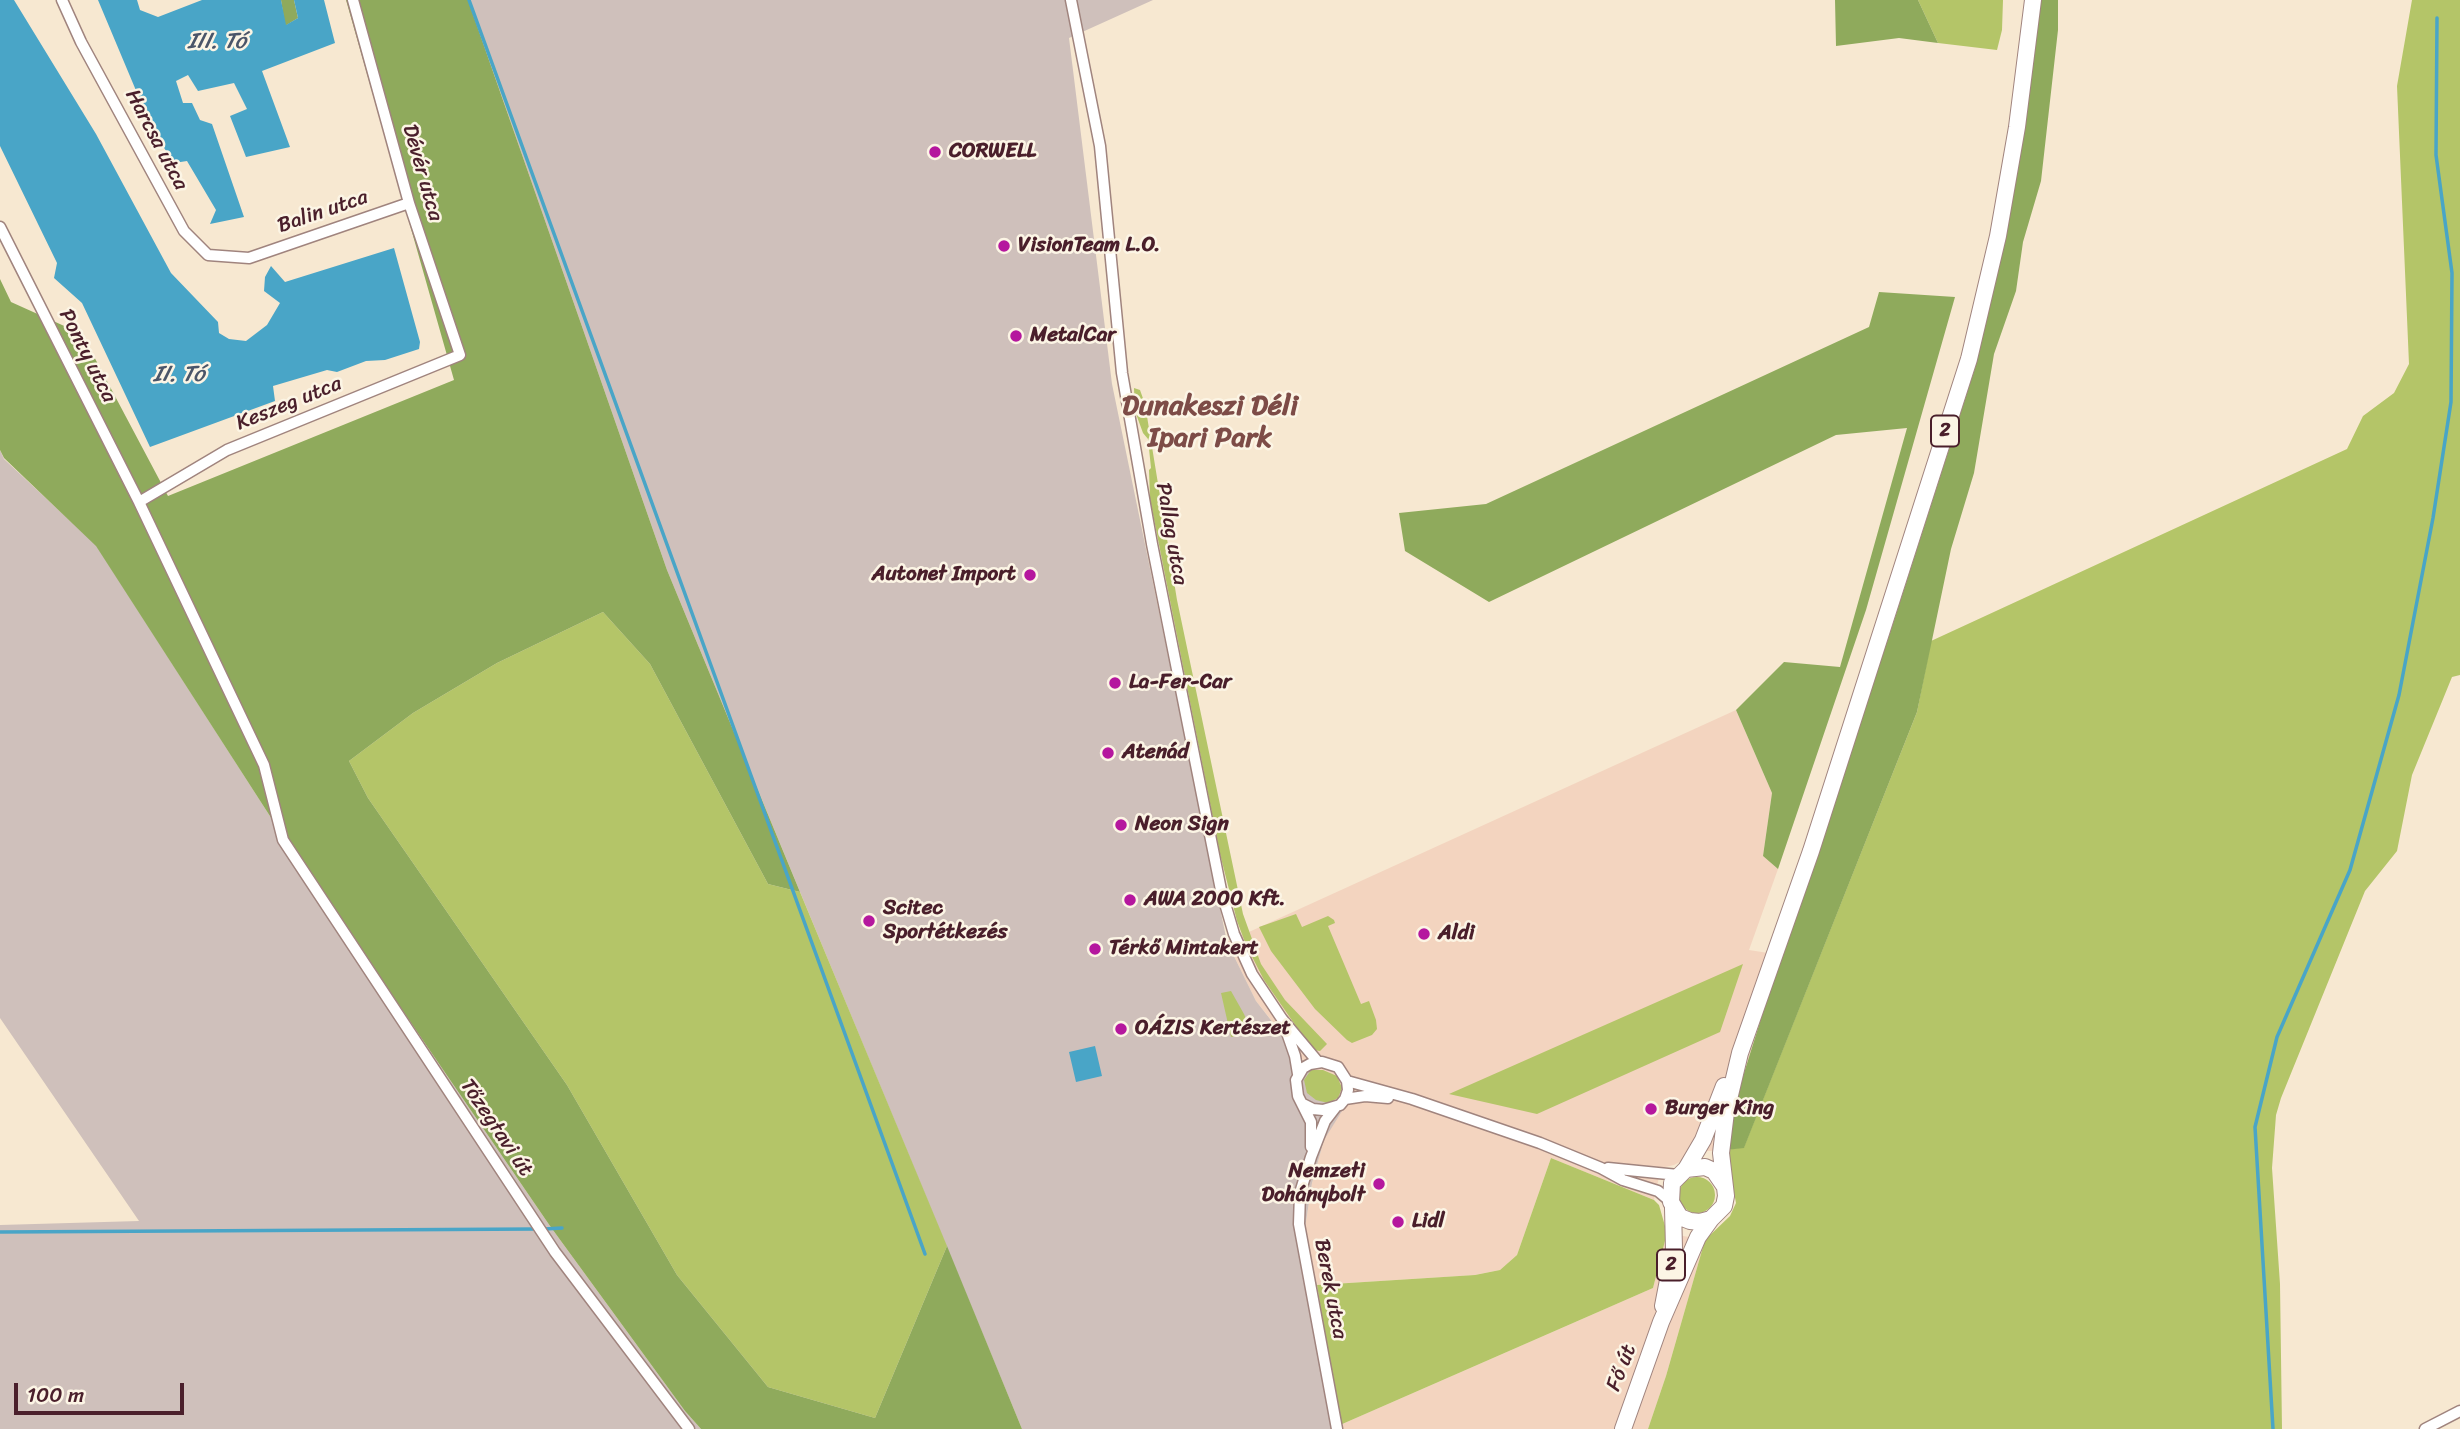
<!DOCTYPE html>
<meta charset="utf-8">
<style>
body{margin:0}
#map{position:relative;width:2460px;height:1429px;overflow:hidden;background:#f7e8d1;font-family:Sriracha,sans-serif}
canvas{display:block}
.scale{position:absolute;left:14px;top:1383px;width:170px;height:32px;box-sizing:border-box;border:4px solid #4a1f2b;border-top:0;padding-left:9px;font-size:21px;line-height:24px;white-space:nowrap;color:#4a1f2b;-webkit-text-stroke:5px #fcf5e5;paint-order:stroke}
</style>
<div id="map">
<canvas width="2460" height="1429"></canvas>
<div class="scale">100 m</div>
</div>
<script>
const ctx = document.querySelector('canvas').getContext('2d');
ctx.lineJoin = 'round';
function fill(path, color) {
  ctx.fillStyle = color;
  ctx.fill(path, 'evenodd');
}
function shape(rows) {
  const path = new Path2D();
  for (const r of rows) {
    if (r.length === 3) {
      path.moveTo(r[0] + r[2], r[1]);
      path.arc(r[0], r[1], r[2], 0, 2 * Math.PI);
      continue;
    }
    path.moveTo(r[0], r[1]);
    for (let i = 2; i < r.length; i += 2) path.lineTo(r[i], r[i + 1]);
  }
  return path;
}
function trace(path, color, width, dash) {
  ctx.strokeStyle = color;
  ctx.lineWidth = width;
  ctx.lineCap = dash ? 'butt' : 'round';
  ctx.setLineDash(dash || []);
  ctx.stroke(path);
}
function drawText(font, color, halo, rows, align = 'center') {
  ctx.font = font + ' Sriracha,sans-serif';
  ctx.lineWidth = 5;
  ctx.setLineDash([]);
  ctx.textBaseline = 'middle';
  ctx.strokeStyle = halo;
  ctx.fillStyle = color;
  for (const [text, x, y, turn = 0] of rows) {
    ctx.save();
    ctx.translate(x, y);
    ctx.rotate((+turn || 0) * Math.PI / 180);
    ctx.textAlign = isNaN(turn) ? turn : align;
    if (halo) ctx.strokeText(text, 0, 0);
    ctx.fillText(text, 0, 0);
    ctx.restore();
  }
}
const built = shape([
 [1736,710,1772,793,1763,856,1778,869,1749,950,1781,955,1744,1073,1733,1112,1726,1150,1690,1152,1687,1158,1674,1165,1661,1168,1654,1200,1551,1158,1517,1255,1500,1270,1475,1275,1317,1285,1309,1256,1305,1228,1312,1183,1324,1140,1331,1126,1324,1086,1256,1001,1227,942],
 [1667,1233,1705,1240,1666,1376,1648,1429,1341,1429,1340,1425,1653,1288]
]);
const industrial = shape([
 [468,0,1153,0,1069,38,1112,384,1227,942,1256,1001,1342,1111,1324,1140,1312,1183,1305,1228,1309,1256,1317,1285,1341,1429,1022,1429,667,570],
 [0,450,4,459,96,545,277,827,550,1226,685,1411,701,1429,0,1429,0,1225,139,1221,0,1018]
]);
const green = shape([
 [1918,0,2003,0,2002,30,1997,50,1938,43],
 [2412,0,2460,0,2460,675,2452,677,2412,775,2397,851,2365,891,2281,1098,2276,1115,2272,1168,2280,1284,2282,1429,1648,1429,1666,1376,1705,1240,1730,1216,1736,1203,1726,1150,1744,1147,1917,712,1931,641,2347,449,2363,416,2394,393,2409,364,2397,86],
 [1134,388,1140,390,1145,404,1177,600,1243,914,1261,964,1285,1000,1327,1044,1320,1051,1314,1050,1307,1042,1264,980,1246,945,1237,921,1220,854,1150,499,1149,470,1151,468,1148,439,1143,433,1135,411],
 [603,612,650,664,768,884,800,892,947,1246,875,1418,768,1387,677,1275,567,1085,368,798,349,761,413,713,497,663],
 [1296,914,1302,927,1328,916,1334,920,1335,923,1328,926,1361,1004,1369,1001,1376,1020,1377,1029,1372,1035,1352,1043,1347,1040,1315,1009,1271,951,1259,927],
 [1743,964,1720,1032,1537,1114,1449,1094],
 [1231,991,1244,1014,1252,1033,1231,1037,1221,993],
 [1311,1070,1323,1070,1337,1076,1342,1088,1338,1098,1328,1103,1316,1100,1307,1093,1304,1080],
 [1551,1158,1654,1200,1659,1205,1667,1233,1653,1288,1340,1425,1317,1285,1475,1275,1500,1270,1517,1255],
 [1697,1195,18]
]);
const forest = shape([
 [281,0,294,0,298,18,285,26],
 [346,0,468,0,667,570,800,892,768,884,650,664,603,612,497,663,413,713,349,761,368,798,567,1085,677,1275,768,1387,875,1418,947,1246,1022,1429,701,1429,685,1411,550,1226,277,827,96,546,4,458,0,450,0,279,11,302,82,334,168,496,454,380],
 [1835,0,1918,0,1938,43,1899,38,1836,46],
 [2041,0,2058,0,2058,30,2041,181,2023,242,2016,291,1994,354,1974,473,1951,549,1917,712,1744,1148,1726,1150,1733,1112,1744,1073,1781,955,1890,633,1975,368,2022,131],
 [1879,292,1955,297,1866,610,1778,869,1763,856,1772,793,1736,710,1784,662,1840,667,1907,428,1836,435,1489,602,1405,551,1399,513,1486,504,1869,327]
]);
const water = shape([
 [0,0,14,0,96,134,171,273,218,322,219,333,229,339,246,341,267,325,280,303,264,291,265,277,271,266,285,282,394,248,420,342,419,349,385,360,366,361,337,372,327,370,273,386,275,401,150,447,82,303,54,278,57,263,0,146],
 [98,0,137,0,140,10,158,17,202,0,281,0,286,25,298,18,294,0,324,0,335,43,262,71,290,147,246,157,230,116,247,109,234,83,198,91,188,75,176,81,183,103,192,103,200,120,212,124,244,217,210,224,216,210,187,161,174,163,153,131],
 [1095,1046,1102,1076,1076,1082,1069,1052]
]);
const stream = shape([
 [469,0,925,1254],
 [545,1229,562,1228],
 [0,1232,537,1229],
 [2273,1429,2255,1127,2277,1037,2350,870,2399,695,2433,518,2451,402,2452,273,2436,155,2437,18]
]);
const minor = shape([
 [62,0,81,42,184,231,208,255,249,258,409,203],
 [1071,0,1100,146,1122,373,1152,544,1221,890,1234,934,1252,974,1282,1019,1318,1062],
 [0,227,139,502,264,765,283,840,555,1252,689,1429],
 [139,502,227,450,460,355,409,203,353,0],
 [1285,1027,1295,1056,1298,1074],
 [1347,1081,1412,1099,1540,1143,1601,1168,1623,1180,1658,1191,1671,1202],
 [1345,1099,1365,1096,1388,1098],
 [1303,1104,1313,1109,1323,1110,1340,1105,1345,1099,1348,1090,1347,1081,1338,1067,1322,1062,1310,1064,1303,1068,1296,1080,1298,1096,1311,1122,1311,1147],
 [1335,1108,1325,1121,1311,1157,1300,1193,1299,1224,1337,1429],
 [1608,1168,1678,1175],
 [2425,1429,2460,1411]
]);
const primary = shape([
 [1686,1169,1703,1140,1724,1086],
 [1725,1187,1714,1171,1705,1167,1686,1169,1672,1183,1671,1202,1680,1217,1690,1221,1700,1222,1711,1219,1724,1206,1726,1196,1725,1187,1721,1153,1726,1112,1740,1053,1811,851,1969,359,1998,236,2017,127,2033,0],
 [1663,1306,1674,1249,1673,1208],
 [1623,1429,1661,1322,1698,1237,1711,1219]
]);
const markers = [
 [935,152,7,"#b5179e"],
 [1004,246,7,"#b5179e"],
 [1016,336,7,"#b5179e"],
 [1030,575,7,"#b5179e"],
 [1115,683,7,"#b5179e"],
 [1108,753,7,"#b5179e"],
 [1121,825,7,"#b5179e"],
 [1130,900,7,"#b5179e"],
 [869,921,7,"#b5179e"],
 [1424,934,7,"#b5179e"],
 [1095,949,7,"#b5179e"],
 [1121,1029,7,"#b5179e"],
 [1651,1109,7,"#b5179e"],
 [1379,1184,7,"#b5179e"],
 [1398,1222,7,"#b5179e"]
];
const shields = [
 [1945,431,28],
 [1671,1265,28]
];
const shieldNames = [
 ["2",1945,431],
 ["2",1671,1265]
];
const streetNames = [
 ["Harcsa utca",156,140,62],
 ["Dévér utca",422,173,74],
 ["Balin utca",323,212,-19],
 ["Ponty utca",87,356,63],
 ["Keszeg utca",289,404,-22],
 ["Pallag utca",1171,534,80],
 ["Tőzegtavi út",496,1128,56],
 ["Berek utca",1330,1289,79],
 ["Fő út",1622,1368,-69]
];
const poiNames = [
 ["CORWELL",949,152],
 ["VisionTeam L.O.",1018,246],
 ["MetalCar",1030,336],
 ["Autonet Import",1016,575,"right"],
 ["La-Fer-Car",1129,683],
 ["Atenád",1122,753],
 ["Neon Sign",1135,825],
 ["AWA 2000 Kft.",1144,900],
 ["Scitec",883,909],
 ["Sportétkezés",883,933],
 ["Aldi",1438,934],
 ["Térkő Mintakert",1109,949],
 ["OÁZIS Kertészet",1135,1029],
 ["Burger King",1665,1109],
 ["Nemzeti",1365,1172,"right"],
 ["Dohánybolt",1365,1196,"right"],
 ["Lidl",1412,1222]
];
const waterNames = [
 ["III. Tó",217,42],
 ["II. Tó",179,375]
];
const districtNames = [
 ["Dunakeszi Déli",1210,407],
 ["Ipari Park",1210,439]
];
fill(built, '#f3d4bf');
fill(industrial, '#cfc0bb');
fill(green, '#b4c568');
fill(forest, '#8faa5c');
fill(water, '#49a5c7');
trace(stream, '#49a5c7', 3.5);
trace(minor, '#a0847e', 13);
trace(primary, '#a0847e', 18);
trace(minor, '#fff', 10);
trace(primary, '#fff', 16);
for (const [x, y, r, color] of markers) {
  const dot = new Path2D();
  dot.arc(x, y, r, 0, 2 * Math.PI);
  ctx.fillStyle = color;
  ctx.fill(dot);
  trace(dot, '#fcf5e5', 2.5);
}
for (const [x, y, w] of shields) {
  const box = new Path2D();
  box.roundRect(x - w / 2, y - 15.5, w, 31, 5);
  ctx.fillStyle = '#fcf5e5';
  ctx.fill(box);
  trace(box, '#4a1f2b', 2);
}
drawText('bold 19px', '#4a1f2b', null, shieldNames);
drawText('21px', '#4a1f2b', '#fcf5e5', streetNames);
drawText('bold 21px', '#4a1f2b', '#fcf5e5', poiNames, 'left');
drawText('italic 23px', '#4a5569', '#fcf5e5', waterNames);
drawText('bold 28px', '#7d4c47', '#fcf5e5', districtNames);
</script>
